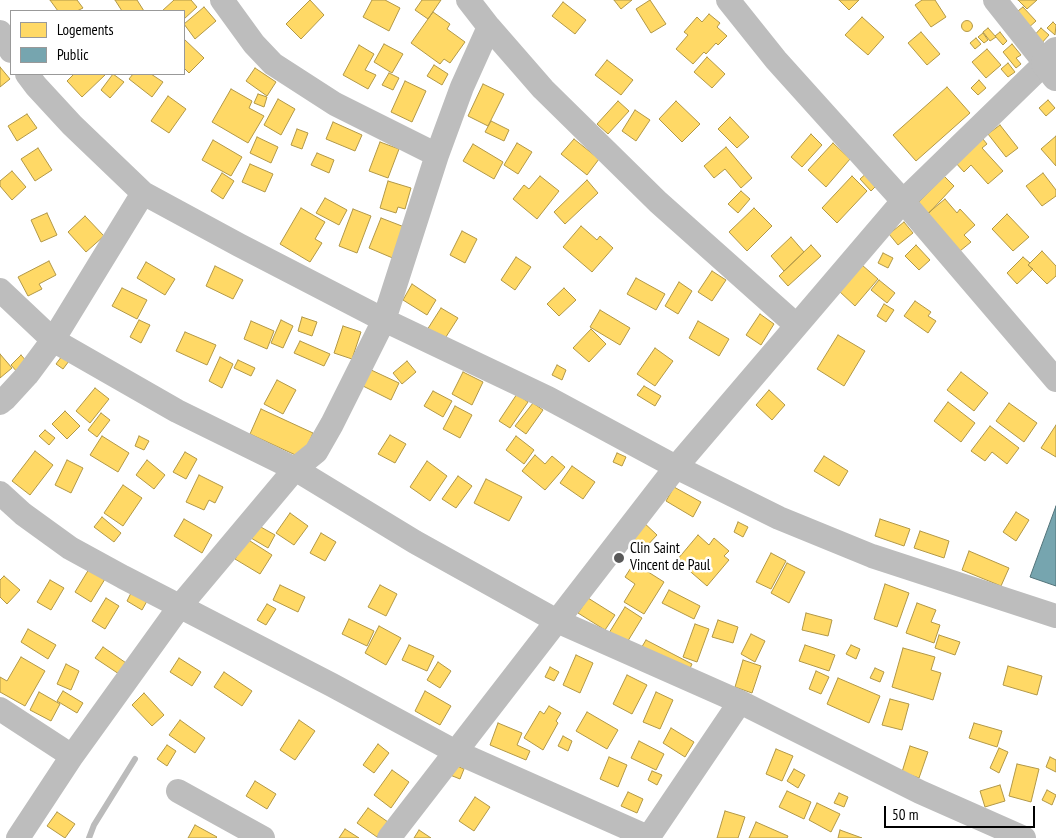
<!DOCTYPE html>
<style>
body{margin:0}
#map{position:relative;width:1056px;height:838px;overflow:hidden;background:#fff;font-family:"PT Sans Narrow",sans-serif}
canvas{display:block}
.legend{position:absolute;left:10px;top:10px;width:175px;height:65px;box-sizing:border-box;background:#fff;border:1px solid #999;margin:0;padding:6px 9px;list-style:none;font-size:15px;color:#000}
.legend li{display:flex;align-items:center;gap:10px;height:25px}
.legend b{width:25px;border:1px solid #999}
.scale{position:absolute;left:884px;top:806px;width:151px;height:22px;box-sizing:border-box;border:2px solid #000;border-top:0;padding-left:6px;font-size:15px;line-height:18px;white-space:nowrap;color:#000;-webkit-text-stroke:4px #fff;paint-order:stroke}
</style>
<div id="map">
<canvas width="1056" height="838"></canvas>
<ul class="legend">
<li><b style="height:14px;background:#ffd966"></b>Logements</li>
<li><b style="height:14px;background:#76a5af"></b>Public</li>
</ul>
<div class="scale">50 m</div>
</div>
<script>
const ctx = document.querySelector('canvas').getContext('2d');
ctx.lineJoin = 'round';
function fill(path, color) {
  ctx.fillStyle = color;
  ctx.fill(path, 'evenodd');
}
function shape(rows) {
  const path = new Path2D();
  for (const r of rows) {
    if (r.length === 3) {
      path.moveTo(r[0] + r[2], r[1]);
      path.arc(r[0], r[1], r[2], 0, 2 * Math.PI);
      continue;
    }
    path.moveTo(r[0], r[1]);
    for (let i = 2; i < r.length; i += 2) path.lineTo(r[i], r[i + 1]);
  }
  return path;
}
function trace(path, color, width, dash) {
  ctx.strokeStyle = color;
  ctx.lineWidth = width;
  ctx.lineCap = dash ? 'butt' : 'round';
  ctx.setLineDash(dash || []);
  ctx.stroke(path);
}
function drawText(font, color, halo, rows, align = 'center') {
  ctx.font = font + ' "PT Sans Narrow",sans-serif';
  ctx.lineWidth = 5;
  ctx.setLineDash([]);
  ctx.textBaseline = 'middle';
  ctx.strokeStyle = halo;
  ctx.fillStyle = color;
  for (const [text, x, y, turn = 0] of rows) {
    ctx.save();
    ctx.translate(x, y);
    ctx.rotate((+turn || 0) * Math.PI / 180);
    ctx.textAlign = isNaN(turn) ? turn : align;
    if (halo) ctx.strokeText(text, 0, 0);
    ctx.fillText(text, 0, 0);
    ctx.restore();
  }
}
const homes = shape([
 [50,0,77,0,83,8,77,11,58,11,50,0],
 [115,0,137,0,144,11,122,11,115,0],
 [174,0,191,0,197,7,184,19,184,11,162,11,174,0],
 [310,0,324,15,301,39,286,24,310,0],
 [372,0,385,0,400,8,389,31,363,17,372,0],
 [422,0,441,0,428,19,415,10,422,0],
 [614,0,632,0,621,9,614,0],
 [650,0,666,24,651,33,636,9,650,0],
 [839,0,859,0,849,10,839,0],
 [922,0,935,0,946,17,931,27,915,5,922,0],
 [1018,0,1037,0,1027,9,1018,0],
 [563,2,586,20,575,34,552,16,563,2],
 [204,7,216,21,195,39,184,24,204,7],
 [1023,7,1036,21,1027,29,1014,14,1023,7],
 [433,12,450,24,447,29,465,42,450,63,444,59,440,64,411,43,433,12],
 [709,14,720,23,717,27,727,36,718,45,716,43,706,54,704,52,693,64,676,49,688,35,684,32,697,17,702,22,709,14],
 [862,17,884,37,868,55,845,35,862,17],
 [967,26,5.5],
 [1053,22,1056,25,1055,35,1047,28,1053,22],
 [988,28,996,37,990,41,983,32,988,28],
 [1041,28,1049,35,1040,45,1032,38,1041,28],
 [921,32,940,54,927,65,908,43,921,32],
 [1000,32,1007,41,1003,45,995,36,1000,32],
 [983,33,988,40,984,43,978,37,983,33],
 [976,38,981,44,975,49,970,43,976,38],
 [184,39,204,58,189,73,184,68,184,39],
 [384,44,403,54,392,73,374,62,384,44],
 [1012,44,1021,55,1016,58,1021,64,1016,68,1003,52,1012,44],
 [359,45,374,54,365,70,376,75,368,89,343,75,359,45],
 [987,49,1001,65,986,78,972,62,987,49],
 [707,57,725,74,712,88,694,72,707,57],
 [607,60,633,80,621,95,595,75,607,60],
 [1008,63,1015,72,1008,77,1001,69,1008,63],
 [434,65,448,74,442,85,427,76,434,65],
 [0,67,10,79,0,87,0,67],
 [255,68,276,82,267,96,246,81,255,68],
 [389,73,399,78,393,90,382,85,389,73],
 [74,74,106,74,82,97,67,81,74,74],
 [113,74,124,82,110,98,101,90,113,74],
 [133,74,151,74,163,82,152,97,129,79,133,74],
 [979,80,986,88,978,95,971,88,979,80],
 [405,81,426,91,412,122,391,112,405,81],
 [483,84,504,94,488,126,468,116,483,84],
 [947,87,970,113,916,161,893,135,947,87],
 [231,89,252,101,249,108,264,116,248,143,212,122,231,89],
 [258,94,267,97,264,107,254,103,258,94],
 [168,96,186,109,169,133,151,121,168,96],
 [278,99,295,109,281,135,264,125,278,99],
 [1048,100,1055,108,1046,116,1039,108,1048,100],
 [618,101,629,111,608,134,597,124,618,101],
 [676,101,700,124,682,142,659,119,676,101],
 [635,110,650,120,636,141,622,131,635,110],
 [27,114,37,128,17,141,8,126,27,114],
 [730,117,749,137,737,148,718,129,730,117],
 [491,121,509,130,504,141,485,132,491,121],
 [333,122,362,135,355,151,326,139,333,122],
 [1000,125,1018,148,1006,157,988,134,1000,125],
 [297,129,308,133,302,149,291,145,297,129],
 [978,133,987,144,982,148,1003,171,988,184,971,165,964,172,955,162,978,133],
 [811,134,822,145,802,167,791,157,811,134],
 [1056,136,1056,166,1041,149,1056,136],
 [257,137,278,147,271,163,250,153,257,137],
 [574,139,599,159,587,175,561,154,574,139],
 [213,140,242,157,231,176,202,160,213,140],
 [380,142,399,149,388,178,369,171,380,142],
 [517,143,532,152,518,174,504,165,517,143],
 [833,143,850,159,826,187,808,170,833,143],
 [473,144,503,162,494,179,463,161,473,144],
 [726,147,752,178,741,188,725,169,714,178,704,166,726,147],
 [38,148,52,170,35,181,21,159,38,148],
 [317,153,334,160,329,173,311,165,317,153],
 [250,164,273,174,265,192,242,182,250,164],
 [12,171,26,187,12,200,0,186,0,181,12,171],
 [868,172,878,184,871,191,860,179,868,172],
 [222,173,234,181,223,199,211,191,222,173],
 [1043,173,1056,190,1056,196,1042,206,1026,186,1043,173],
 [540,176,559,191,537,219,513,199,524,185,529,189,540,176],
 [852,176,867,191,837,223,822,208,852,176],
 [944,176,954,186,928,214,917,204,944,176],
 [587,180,598,193,565,224,554,212,587,180],
 [388,181,411,188,405,209,398,207,396,213,380,208,388,181],
 [741,191,750,199,738,213,728,204,741,191],
 [325,198,347,210,339,225,316,213,325,198],
 [945,199,957,213,960,209,975,225,964,235,971,242,960,251,927,214,945,199],
 [301,208,325,222,315,239,322,243,310,262,280,244,301,208],
 [754,208,772,226,747,251,729,232,754,208],
 [353,209,371,216,357,253,339,246,353,209],
 [47,213,57,235,41,242,31,220,47,213],
 [1007,214,1029,237,1013,251,992,229,1007,214],
 [85,216,104,236,86,252,68,232,85,216],
 [381,218,407,228,395,259,369,248,381,218],
 [904,222,913,233,898,245,889,234,904,222],
 [581,226,597,240,600,236,613,248,592,272,563,247,581,226],
 [462,231,477,239,465,263,450,255,462,231],
 [791,237,804,252,784,271,771,256,791,237],
 [811,245,821,256,788,286,779,276,811,245],
 [916,245,930,260,919,270,905,256,916,245],
 [1042,251,1056,266,1056,276,1047,284,1028,265,1042,251],
 [883,253,893,258,888,268,878,263,883,253],
 [516,257,531,267,515,290,501,280,516,257],
 [1023,257,1030,263,1028,265,1033,269,1017,284,1007,273,1023,257],
 [49,261,56,275,39,284,42,289,28,296,18,277,49,261],
 [146,262,175,279,165,295,137,278,146,262],
 [862,265,878,279,855,306,839,291,862,265],
 [215,266,243,280,233,299,206,286,215,266],
 [712,271,726,280,712,301,698,292,712,271],
 [636,278,665,294,656,310,627,294,636,278],
 [879,280,895,293,887,303,871,290,879,280],
 [679,282,692,291,678,314,665,306,679,282],
 [412,284,436,300,427,315,403,300,412,284],
 [122,288,147,300,137,319,112,306,122,288],
 [564,288,576,300,559,316,547,304,564,288],
 [915,301,931,312,928,316,936,321,928,333,904,316,915,301],
 [884,304,894,310,886,322,877,316,884,304],
 [441,308,458,318,444,340,427,330,441,308],
 [600,310,630,328,620,345,590,327,600,310],
 [760,314,774,324,761,345,746,335,760,314],
 [302,317,317,322,312,336,298,331,302,317],
 [139,320,150,325,141,343,130,337,139,320],
 [281,320,293,326,283,348,271,343,281,320],
 [251,321,274,331,267,349,244,339,251,321],
 [698,321,729,339,719,356,689,338,698,321],
 [343,326,361,332,352,359,334,353,343,326],
 [591,329,606,344,589,362,573,348,591,329],
 [185,332,216,345,207,365,176,351,185,332],
 [838,335,865,351,844,386,817,369,838,335],
 [300,341,330,354,324,366,294,353,300,341],
 [655,348,673,361,655,386,637,374,655,348],
 [0,354,12,368,0,378,0,354],
 [21,355,28,363,18,373,11,365,21,355],
 [62,356,69,361,63,369,56,364,62,356],
 [220,357,233,364,222,388,209,381,220,357],
 [238,360,255,368,251,376,234,368,238,360],
 [407,361,416,372,402,384,393,373,407,361],
 [557,365,566,370,562,380,552,375,557,365],
 [369,369,399,383,391,400,361,385,369,369],
 [463,372,483,382,472,405,452,394,463,372],
 [961,372,988,393,974,411,947,390,961,372],
 [277,380,296,390,283,414,264,404,277,380],
 [644,386,661,396,655,406,637,395,644,386],
 [95,388,109,399,90,423,76,411,95,388],
 [769,390,785,405,772,420,756,405,769,390],
 [433,391,452,401,443,417,424,406,433,391],
 [517,394,528,402,510,428,499,421,517,394],
 [948,402,975,423,961,442,934,421,948,402],
 [533,403,543,410,526,434,515,426,533,403],
 [1009,403,1037,423,1024,442,996,421,1009,403],
 [455,406,472,415,460,438,443,429,455,406],
 [261,409,313,433,302,458,250,434,261,409],
 [65,411,80,426,67,439,52,424,65,411],
 [101,413,110,420,97,437,88,430,101,413],
 [1056,425,1056,457,1041,448,1056,425],
 [990,426,1019,448,1007,464,992,452,985,461,971,451,990,426],
 [45,430,55,438,49,445,39,436,45,430],
 [390,435,406,444,395,463,378,454,390,435],
 [102,436,129,453,118,472,90,455,102,436],
 [139,436,149,441,144,450,135,446,139,436],
 [516,436,534,450,524,464,506,450,516,436],
 [35,451,53,465,30,495,12,481,35,451],
 [185,452,197,459,186,479,173,472,185,452],
 [617,453,626,457,622,466,613,462,617,453],
 [535,455,545,464,552,456,565,467,545,490,522,471,535,455],
 [824,456,848,471,839,486,814,471,824,456],
 [67,460,83,468,71,493,55,485,67,460],
 [147,460,165,475,154,489,136,475,147,460],
 [427,461,447,476,430,501,410,487,427,461],
 [572,466,595,482,583,499,560,483,572,466],
 [199,475,223,487,215,503,209,500,204,510,186,502,199,475],
 [458,476,472,486,456,508,442,499,458,476],
 [486,479,522,497,509,521,474,503,486,479],
 [123,485,142,498,123,526,104,513,123,485],
 [674,487,701,502,693,517,666,501,674,487],
 [1016,512,1029,520,1016,541,1003,532,1016,512],
 [290,513,308,526,294,545,276,533,290,513],
 [102,517,121,533,114,542,94,527,102,517],
 [184,519,212,535,202,553,174,536,184,519],
 [880,519,910,529,904,546,875,536,880,519],
 [641,520,657,535,644,549,628,534,641,520],
 [738,522,748,527,743,537,734,532,738,522],
 [259,526,275,535,268,548,251,538,259,526],
 [920,531,949,541,944,558,914,548,920,531],
 [321,533,336,542,325,561,310,553,321,533],
 [698,535,709,545,714,538,729,551,724,556,729,560,707,586,677,560,698,535],
 [247,539,272,555,260,574,235,559,247,539],
 [969,551,1009,568,1001,586,962,570,969,551],
 [771,553,786,561,771,589,756,582,771,553],
 [634,563,664,582,644,614,624,602,635,584,625,577,634,563],
 [787,563,805,572,789,603,771,593,787,563],
 [89,569,105,579,91,602,75,592,89,569],
 [4,576,20,590,7,604,0,597,0,580,4,576],
 [50,580,64,588,51,610,37,602,50,580],
 [885,584,909,593,897,627,874,619,885,584],
 [280,585,305,597,298,612,273,600,280,585],
 [380,585,397,594,386,616,368,607,380,585],
 [669,590,700,606,694,619,662,603,669,590],
 [132,591,147,601,142,610,127,601,132,591],
 [106,598,119,606,105,629,92,621,106,598],
 [588,598,615,615,605,630,578,613,588,598],
 [917,603,936,610,931,622,940,625,934,643,906,633,917,603],
 [267,604,276,609,266,625,257,620,267,604],
 [625,607,642,618,626,644,609,633,625,607],
 [806,613,832,620,828,636,802,630,806,613],
 [349,619,374,631,367,646,342,634,349,619],
 [718,620,738,627,733,643,712,637,718,620],
 [695,624,709,629,697,662,683,657,695,624],
 [379,626,401,638,386,665,365,653,379,626],
 [28,629,56,645,48,659,21,642,28,629],
 [751,634,765,641,755,662,741,654,751,634],
 [939,635,960,642,955,655,935,648,939,635],
 [646,640,692,664,687,675,640,650,646,640],
 [409,645,434,656,427,671,402,660,409,645],
 [805,645,835,655,829,671,799,661,805,645],
 [851,645,860,649,856,659,846,654,851,645],
 [103,647,129,665,122,676,95,658,103,647],
 [903,648,935,657,931,670,941,673,933,700,892,687,903,648],
 [576,655,593,663,580,693,563,685,576,655],
 [21,657,45,671,25,706,0,692,0,677,7,681,21,657],
 [179,658,201,672,192,686,170,672,179,658],
 [743,660,761,666,752,693,735,687,743,660],
 [438,662,451,671,440,688,427,680,438,662],
 [66,664,79,671,71,690,57,684,66,664],
 [1008,666,1042,676,1037,695,1003,685,1008,666],
 [550,667,559,672,554,681,545,677,550,667],
 [875,668,884,672,880,682,870,678,875,668],
 [816,671,829,677,821,694,809,689,816,671],
 [224,672,252,691,242,706,214,687,224,672],
 [627,675,647,685,632,714,613,704,627,675],
 [838,678,880,696,869,723,827,704,838,678],
 [63,691,83,703,77,713,57,701,63,691],
 [425,691,451,706,440,725,415,711,425,691],
 [39,692,60,704,51,721,30,710,39,692],
 [656,692,673,700,660,729,643,722,656,692],
 [144,693,164,715,152,726,132,705,144,693],
 [890,699,909,704,902,730,882,725,890,699],
 [549,706,561,713,556,721,558,723,543,750,524,738,540,711,544,714,549,706],
 [587,712,618,730,607,749,576,731,587,712],
 [180,720,205,738,195,753,169,735,180,720],
 [299,720,315,731,295,760,280,750,299,720],
 [498,723,522,733,517,745,530,751,526,760,490,745,498,723],
 [974,723,1002,731,997,747,969,738,974,723],
 [671,728,694,742,685,757,663,743,671,728],
 [563,736,572,741,568,751,558,746,563,736],
 [639,741,664,754,656,770,631,758,639,741],
 [378,744,389,753,374,773,363,765,378,744],
 [167,745,176,751,167,766,157,759,167,745],
 [910,746,928,752,919,778,902,772,910,746],
 [999,748,1008,752,999,773,990,768,999,748],
 [776,749,793,756,782,781,766,774,776,749],
 [609,757,627,765,618,787,600,779,609,757],
 [1050,757,1056,760,1056,772,1046,767,1050,757],
 [1017,764,1039,769,1031,802,1009,796,1017,764],
 [455,765,464,769,460,779,450,775,455,765],
 [794,769,805,775,798,788,787,781,794,769],
 [392,770,409,782,391,808,374,795,392,770],
 [652,771,662,775,657,785,648,780,652,771],
 [255,781,276,794,267,809,246,796,255,781],
 [1000,785,1005,801,985,807,980,791,1000,785],
 [1047,790,1056,795,1052,805,1042,800,1047,790],
 [787,791,811,802,804,819,779,807,787,791],
 [628,792,643,799,637,813,621,806,628,792],
 [839,793,848,797,844,807,834,803,839,793],
 [475,797,490,807,474,831,459,821,475,797],
 [817,803,840,814,831,832,809,820,817,803],
 [368,808,388,822,377,837,357,823,368,808],
 [725,811,745,817,738,838,717,838,725,811],
 [57,812,75,824,65,838,47,826,57,812],
 [756,822,788,836,787,838,749,838,756,822],
 [195,825,217,837,216,838,188,838,195,825],
 [345,829,359,838,339,838,345,829],
 [419,830,431,838,414,838,419,830],
 [840,830,862,838,838,838,840,830]
]);
const public = shape([
 [1056,506,1056,586,1030,577,1056,506]
]);
const stream = shape([
 [89,838,94,825,135,759]
]);
const minor = shape([
 [222,0,254,44,273,64,335,104,437,155],
 [468,0,489,27,543,89,658,202,796,325],
 [728,0,776,60,903,201,1056,380],
 [0,32,11,51],
 [27,74,36,86,72,125,143,193,239,245,384,320,548,398,676,467,779,518,872,556,1056,616],
 [0,290,53,340,177,411,295,469,415,542,557,621,740,702,920,792,1024,838],
 [0,403,5,399,27,375,53,340,143,193],
 [0,493,23,514,70,548,123,577,332,685,456,752,650,838],
 [0,709,72,756],
 [178,791,263,838],
 [18,838,72,756,180,606,295,469,316,452,332,424,384,320,437,155,462,87,489,27],
 [389,838,676,467,903,201,1045,63,995,0],
 [648,838,740,702]
]);
const tertiary = shape([
 [1056,51,1045,63,1056,77]
]);
const markers = [
 [619,558,6,"#595959"]
];
const poiNames = [
 ["Clin Saint",630,549],
 ["Vincent de Paul",630,566]
];
fill(homes, '#ffd966');
trace(homes, '#b29847', 1);
fill(public, '#76a5af');
trace(public, '#53747a', 1);
trace(stream, '#bbb', 6);
trace(minor, '#bdbdbd', 24);
trace(tertiary, '#bdbdbd', 28);
for (const [x, y, r, color] of markers) {
  const dot = new Path2D();
  dot.arc(x, y, r, 0, 2 * Math.PI);
  ctx.fillStyle = color;
  ctx.fill(dot);
  trace(dot, '#fff', 2);
}
drawText('15px', '#000', '#fff', poiNames, 'left');
</script>
